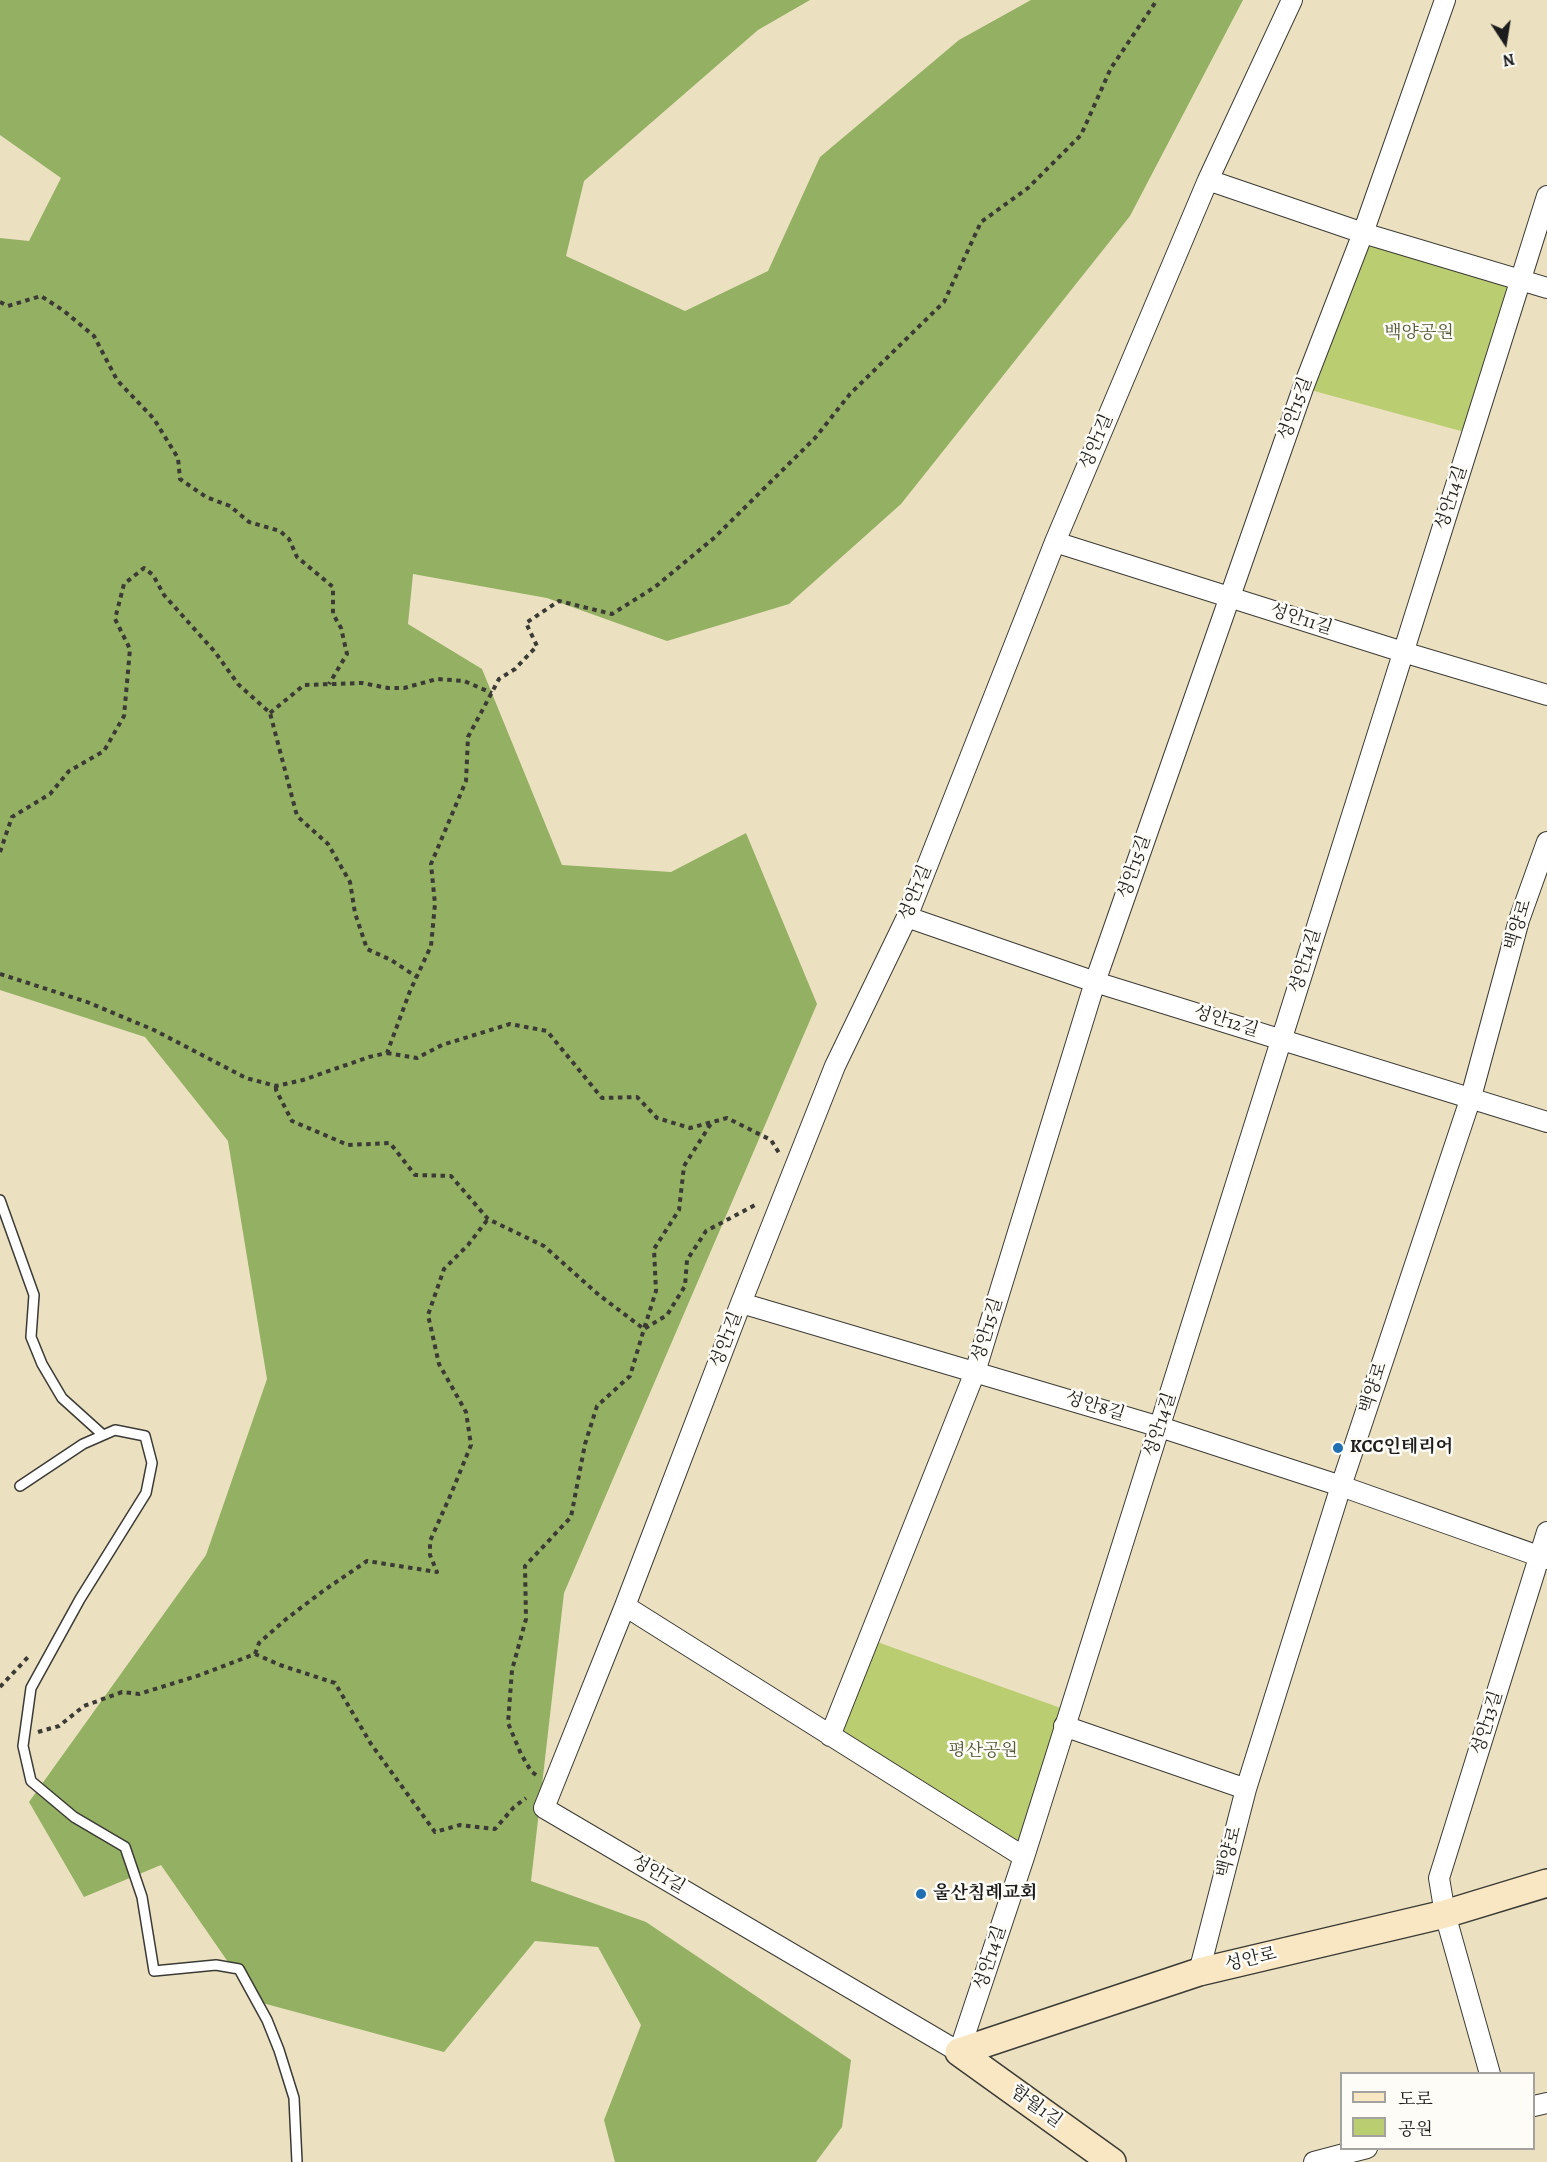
<!DOCTYPE html>
<meta charset="utf-8">
<style>
body{margin:0}
#map{position:relative;width:1547px;height:2162px;overflow:hidden;background:#ebe1c0;font-family:Alegreya,"Noto Serif KR",serif}
canvas{display:block}
.legend{position:absolute;left:1340px;top:2072px;width:195px;height:78px;box-sizing:border-box;background:#fdfcf7;border:2px solid #a3a29f;margin:0;padding:8px 10px;list-style:none;font-size:18px;color:#1c1c1c}
.legend li{display:flex;align-items:center;gap:12px;height:30px}
.legend b{width:30px;border:2px solid #a3a29f}
.north{position:absolute;left:1475px;top:12px;width:60px;height:60px;-webkit-text-stroke:4px #fdfcf7;paint-order:stroke;rotate:168deg;font-size:16px;font-weight:700;line-height:24px;text-align:center;color:#1c1c1c}
.north::after{content:'';display:block;margin:auto;width:21px;height:27px;background:#1c1c1c;clip-path:polygon(50% 0,100% 100%,50% 72%,0 100%)}
</style>
<div id="map">
<canvas width="1547" height="2162"></canvas>
<ul class="legend">
<li><b style="height:8px;background:#f9e7c3"></b>도로</li>
<li><b style="height:16px;background:#bacd71"></b>공원</li>
</ul>
<div class="north">N</div>
</div>
<script>
const ctx = document.querySelector('canvas').getContext('2d');
ctx.lineJoin = 'round';
function fill(path, color) {
  ctx.fillStyle = color;
  ctx.fill(path, 'evenodd');
}
function shape(rows) {
  const path = new Path2D();
  for (const r of rows) {
    path.moveTo(r[0], r[1]);
    for (let i = 2; i < r.length; i += 2) path.lineTo(r[i], r[i + 1]);
  }
  return path;
}
function trace(path, color, width, dash) {
  ctx.strokeStyle = color;
  ctx.lineWidth = width;
  ctx.lineCap = dash ? 'butt' : 'round';
  ctx.setLineDash(dash || []);
  ctx.stroke(path);
}
function drawText(font, color, halo, rows, align = 'center') {
  ctx.font = font + ' Alegreya,"Noto Serif KR",serif';
  ctx.lineWidth = 5;
  ctx.setLineDash([]);
  ctx.textBaseline = 'middle';
  ctx.strokeStyle = halo;
  ctx.fillStyle = color;
  for (const [text, x, y, turn = 0] of rows) {
    ctx.save();
    ctx.translate(x, y);
    ctx.rotate((+turn || 0) * Math.PI / 180);
    ctx.textAlign = isNaN(turn) ? turn : align;
    if (halo) ctx.strokeText(text, 0, 0);
    ctx.fillText(text, 0, 0);
    ctx.restore();
  }
}
const green = shape([
 [1363,233,1522,280,1472,434,1303,388],
 [869,1639,1069,1711,1024,1857,830,1736]
]);
const forest = shape([
 [0,0,810,0,758,30,584,181,566,256,685,311,768,271,820,157,959,40,1031,0,1243,0,1130,216,901,504,789,604,667,641,547,598,413,574,408,624,482,669,562,865,671,872,746,833,817,1004,564,1593,531,1881,646,1922,851,2060,842,2127,816,2162,615,2162,604,2120,641,2025,598,1947,535,1941,444,2052,255,2001,161,1865,84,1897,29,1802,206,1555,267,1379,228,1141,145,1037,0,990,0,238,29,241,61,178,0,135]
]);
const path = shape([
 [0,302,8,306,41,296,64,311,94,336,117,380,154,419,178,458,180,479,206,497,230,506,249,522,280,531,289,539,297,557,333,587,333,614,341,628,347,654,329,684],
 [270,713,304,685,362,683,388,688,404,688,437,679,464,681,492,693],
 [0,852,12,817,50,794,69,771,104,751,124,716,130,649,115,619,124,584,144,568,153,575,164,595,215,652,238,684,270,713,297,816,328,844,350,882,355,913,367,949,391,960,417,977],
 [0,974,87,1002,154,1030,246,1078,276,1086,303,1080,369,1057,387,1053,410,991,431,946,435,904,431,864,466,781,468,737,499,679,515,669,537,646,526,623,559,601,612,614,655,587,714,538,815,438,850,394,944,302,981,222,1028,188,1081,135,1111,68,1157,0],
 [387,1053,417,1058,442,1045,510,1024,547,1031,602,1098,637,1097,657,1118,690,1128,727,1118,771,1140,779,1153],
 [276,1087,276,1090,292,1121,348,1145,390,1143,415,1175,451,1176,488,1219,544,1246,599,1295,644,1329,656,1291,654,1249,679,1210,684,1166,712,1122],
 [255,1654,259,1643,285,1620,323,1591,367,1561,437,1572,430,1555,430,1541,451,1494,471,1445,466,1412,439,1364,428,1315,444,1269,468,1245,488,1219],
 [0,1687,30,1655],
 [38,1732,59,1726,84,1706,122,1692,139,1694,200,1675,255,1654,280,1665,335,1683,371,1744,435,1832,460,1825,495,1829,514,1807,526,1798],
 [536,1775,531,1771,521,1754,508,1723,512,1670,526,1619,525,1566,571,1517,585,1444,597,1406,630,1376,644,1329,667,1315,685,1286,687,1260,706,1231,757,1204]
]);
const lane = shape([
 [0,1200,34,1295,31,1337,42,1364,62,1398,103,1435],
 [20,1486,83,1444,115,1430,145,1436,152,1463,146,1493,80,1599,31,1688,23,1746,31,1781,74,1817,125,1847,142,1897,154,1971,216,1965,239,1969,267,2020,279,2050,294,2098,297,2162]
]);
const street = shape([
 [1292,0,1208,180,1055,542,907,917,835,1066,741,1303,625,1606,544,1808,959,2052,1024,1857,1547,196],
 [1208,180,1363,233,1547,288],
 [1055,542,1403,652,1547,695],
 [907,917,1095,982,1547,1122],
 [741,1303,1160,1427,1341,1486,1547,1559],
 [625,1606,1024,1857],
 [1064,1726,1246,1789],
 [830,1736,975,1372,1095,982,1303,388,1363,233,1445,0],
 [1199,1972,1246,1789,1341,1486,1471,1097,1519,920,1547,842],
 [1490,2074,1445,1914,1439,1878,1547,1532],
 [1534,2106,1547,2103],
 [1314,2162,1367,2148]
]);
const secondary = shape([
 [959,2052,1199,1972,1445,1914,1547,1883],
 [959,2052,1112,2162]
]);
const markers = [
 [1338,1448,6,"#1f6fb2"],
 [921,1894,6,"#1f6fb2"]
];
const parkNames = [
 ["백양공원",1419,334],
 ["평산공원",983,1752]
];
const streetNames = [
 ["성안15길",1296,409,-70],
 ["성안1길",1097,442,-67],
 ["성안14길",1452,498,-72],
 ["성안11길",1301,620,18],
 ["성안15길",1135,867,-71],
 ["성안1길",916,893,-68],
 ["백양로",1519,925,-73],
 ["성안14길",1306,961,-73],
 ["성안12길",1226,1022,17],
 ["성안15길",988,1330,-73],
 ["성안1길",727,1340,-69],
 ["백양로",1374,1388,-72],
 ["성안8길",1095,1407,17],
 ["성안14길",1161,1425,-72],
 ["성안13길",1488,1723,-73],
 ["백양로",1230,1852,-76],
 ["성안1길",658,1875,30],
 ["성안14길",991,1958,-72],
 ["성안로",1251,1960,-13],
 ["함월1길",1036,2107,36]
];
const poiNames = [
 ["KCC인테리어",1350,1448],
 ["울산침례교회",933,1894]
];
fill(green, '#bacd71');
fill(forest, '#93b063');
trace(lane, '#3b3a35', 12);
trace(street, '#3b3a35', 22);
trace(secondary, '#3b3a35', 30);
trace(path, '#3b3a35', 4, [4.5, 4.5]);
trace(lane, '#fff', 9);
trace(street, '#fff', 20);
trace(secondary, '#f9e7c3', 27);
for (const [x, y, r, color] of markers) {
  const dot = new Path2D();
  dot.arc(x, y, r, 0, 2 * Math.PI);
  ctx.fillStyle = color;
  ctx.fill(dot);
  trace(dot, '#fdfcf7', 2);
}
drawText('18px', '#535a3a', '#fdfcf7', parkNames);
drawText('18px', '#1c1c1c', '#fdfcf7', streetNames);
drawText('bold 18px', '#1c1c1c', '#fdfcf7', poiNames, 'left');
</script>
